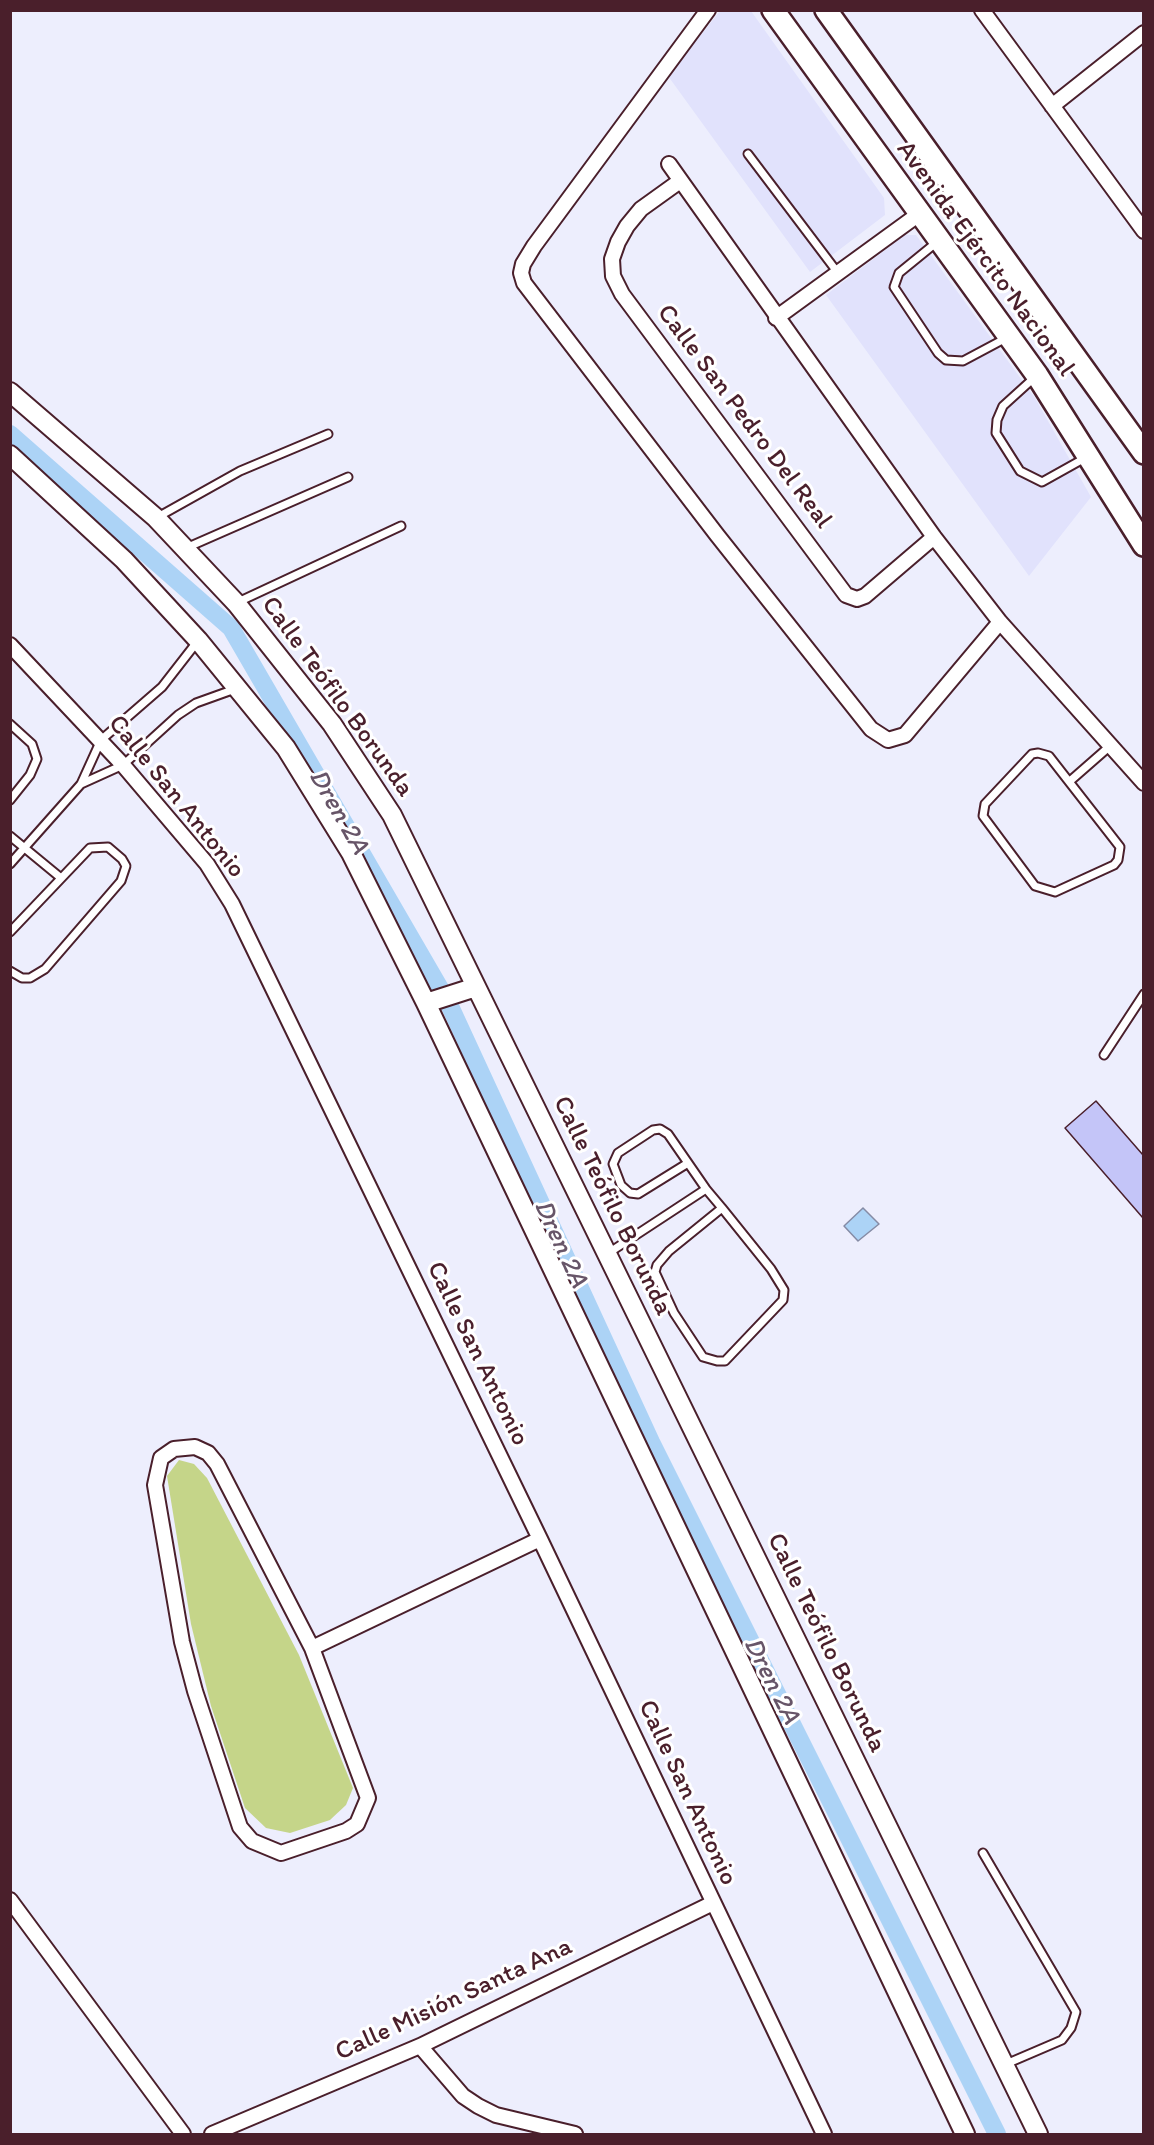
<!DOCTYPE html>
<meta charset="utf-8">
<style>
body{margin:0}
#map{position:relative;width:1154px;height:2145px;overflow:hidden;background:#edeefd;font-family:Itim,sans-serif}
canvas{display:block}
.frame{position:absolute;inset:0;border:12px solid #4a1f2b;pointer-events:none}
</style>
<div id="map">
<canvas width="1154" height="2145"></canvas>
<div class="frame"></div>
</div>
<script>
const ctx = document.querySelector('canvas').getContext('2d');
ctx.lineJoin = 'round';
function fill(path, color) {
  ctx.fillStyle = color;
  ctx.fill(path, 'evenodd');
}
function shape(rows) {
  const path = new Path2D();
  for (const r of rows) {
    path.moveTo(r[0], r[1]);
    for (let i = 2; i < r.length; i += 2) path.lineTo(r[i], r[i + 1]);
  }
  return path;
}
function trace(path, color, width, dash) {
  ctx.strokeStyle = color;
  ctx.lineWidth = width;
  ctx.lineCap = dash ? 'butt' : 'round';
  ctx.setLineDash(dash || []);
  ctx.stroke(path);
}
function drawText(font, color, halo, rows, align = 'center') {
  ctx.font = font + ' Itim,sans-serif';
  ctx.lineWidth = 6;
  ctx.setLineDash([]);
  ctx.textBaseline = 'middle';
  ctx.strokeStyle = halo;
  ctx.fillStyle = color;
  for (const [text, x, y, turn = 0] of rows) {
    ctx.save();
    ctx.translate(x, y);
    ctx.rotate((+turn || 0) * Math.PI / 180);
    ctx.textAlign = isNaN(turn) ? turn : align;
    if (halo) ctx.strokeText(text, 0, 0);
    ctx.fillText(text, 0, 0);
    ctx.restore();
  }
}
const built = shape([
 [720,11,751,11,884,198,885,215,810,272,668,76],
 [905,235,916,235,1035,398,1091,497,1029,576,826,295]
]);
const green = shape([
 [179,1460,194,1464,207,1478,299,1655,353,1788,346,1805,330,1820,290,1833,266,1828,245,1808,211,1706,191,1624,167,1476]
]);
const water = shape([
 [863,1208,879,1224,858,1241,844,1226,863,1208]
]);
const canal = shape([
 [10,434,231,628,449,1004,651,1442,997,2134]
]);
const building = shape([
 [1096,1101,1143,1155,1143,1218,1065,1128,1096,1101]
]);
const lane = shape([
 [748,154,838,273],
 [937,242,899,273,894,287,938,353,946,360,963,361,1008,337],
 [1035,377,1003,406,997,420,996,433,1020,471,1042,482,1085,458],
 [156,518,240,471,328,434],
 [186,548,348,477],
 [236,603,401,526],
 [10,724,32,744,37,759,30,775,10,800],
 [1038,753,1049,756,1120,847,1118,860,1114,865,1055,892,1035,886,983,816,985,804,1032,754,1038,753],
 [1070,781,1110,746],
 [81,784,123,765,178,715,196,703,235,689],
 [10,836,61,878],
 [10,864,81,784,101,740,162,687,197,642],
 [10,932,90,848,108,847,122,859,126,866,121,881,45,969,30,978,22,978,10,971],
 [1104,1055,1144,994],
 [688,1163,638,1194,630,1193,621,1185,613,1164,618,1153,653,1130,660,1129,668,1134,706,1189,722,1208,771,1269,784,1290,783,1300,725,1361,717,1361,703,1357,674,1313,655,1272,657,1265,669,1251,722,1208],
 [607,1254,706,1189],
 [983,1853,1076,2012,1071,2028,1062,2040,1006,2064]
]);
const street = shape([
 [708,10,534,246,523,264,521,273,524,283,717,535,871,729,888,740,905,735,1000,622],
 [982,10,1144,231],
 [1052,106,1144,33],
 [669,164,934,537,1000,622,1144,783],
 [680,181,641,209,627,226,618,242,612,259,613,276,622,294,846,595,857,599,865,596,934,537],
 [776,318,919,214],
 [10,645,123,765,207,864,232,904,540,1539,824,2134],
 [195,1447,208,1453,217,1464,312,1648,368,1798,357,1824,346,1831,281,1853,252,1841,240,1827,195,1691,182,1642,155,1485,161,1458,174,1449,195,1447],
 [312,1648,540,1539],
 [10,1900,183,2134],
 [420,2046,463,2096,478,2106,496,2115,575,2134],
 [212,2134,420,2046,713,1903]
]);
const secondary = shape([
 [10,392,156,518,236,603,332,724,392,815,1038,2134],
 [10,455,124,560,198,640,286,748,351,853,426,1003,965,2134],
 [426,1003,476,987]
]);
const primary = shape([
 [773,10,1037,375,1144,545],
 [826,10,1144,453]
]);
const streetNames = [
 ["Avenida Ejército Nacional",985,259,54],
 ["Calle San Pedro Del Real",744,417,53],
 ["Calle Teófilo Borunda",337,697,54],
 ["Calle San Antonio",176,797,51],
 ["Calle Teófilo Borunda",612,1206,64],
 ["Calle San Antonio",477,1354,64],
 ["Calle Teófilo Borunda",826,1643,64],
 ["Calle San Antonio",687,1793,65],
 ["Calle Misión Santa Ana",454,2000,-25]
];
const waterNames = [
 ["Dren 2A",338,812,60],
 ["Dren 2A",560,1244,65],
 ["Dren 2A",771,1681,63]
];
fill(built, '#e1e2fc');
fill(green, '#c5d589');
fill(water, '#acd3f6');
trace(water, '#858ba5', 1.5);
trace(canal, '#acd3f6', 18);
fill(building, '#c4c5f8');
trace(building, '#4a1f2b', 1.5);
trace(lane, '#4a1f2b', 11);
trace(street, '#4a1f2b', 18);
trace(secondary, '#4a1f2b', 22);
trace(primary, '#4a1f2b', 26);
trace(lane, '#fff', 7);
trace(street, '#fff', 14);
trace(secondary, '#fff', 18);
trace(primary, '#fff', 21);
drawText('26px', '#4a1f2b', '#fff', streetNames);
drawText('italic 27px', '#675568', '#fff', waterNames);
</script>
